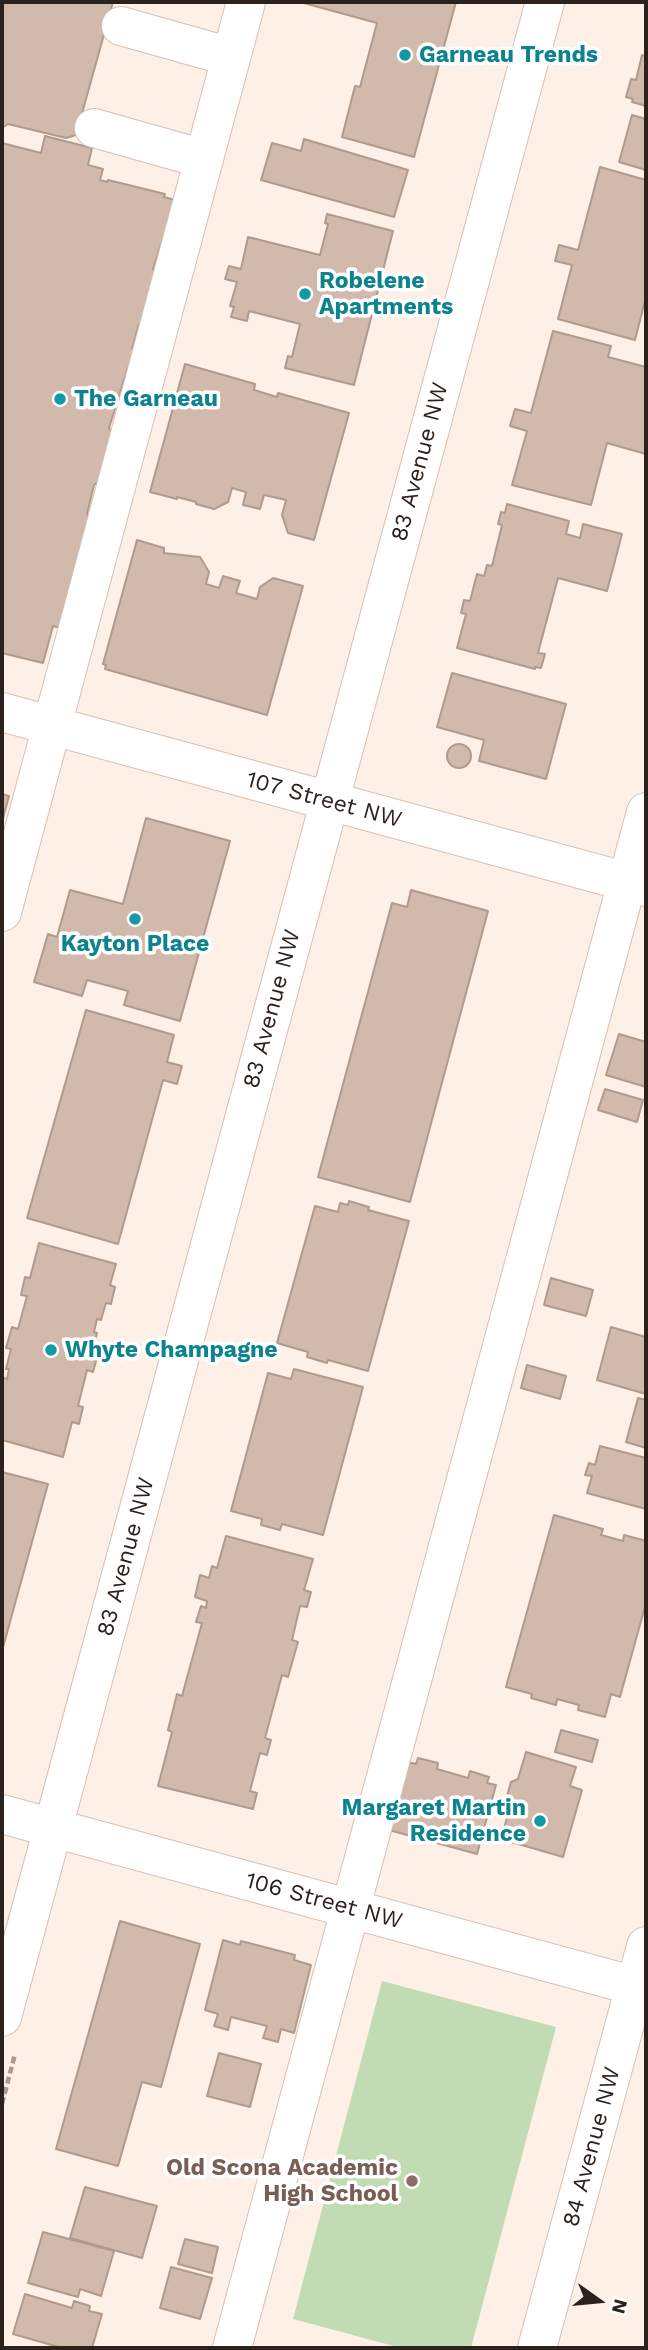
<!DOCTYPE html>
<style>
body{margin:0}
#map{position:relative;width:648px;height:2350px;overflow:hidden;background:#fef0e6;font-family:"Work Sans",sans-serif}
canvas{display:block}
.frame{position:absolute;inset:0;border:4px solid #2b221d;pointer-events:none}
.north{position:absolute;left:564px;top:2266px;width:70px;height:70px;-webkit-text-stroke:5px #fff;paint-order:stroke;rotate:105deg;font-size:19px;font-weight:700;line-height:28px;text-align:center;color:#2b221d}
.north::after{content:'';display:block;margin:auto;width:24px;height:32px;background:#2b221d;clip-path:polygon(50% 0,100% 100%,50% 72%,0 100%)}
</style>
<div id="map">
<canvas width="648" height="2350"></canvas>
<div class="frame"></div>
<div class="north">N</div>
</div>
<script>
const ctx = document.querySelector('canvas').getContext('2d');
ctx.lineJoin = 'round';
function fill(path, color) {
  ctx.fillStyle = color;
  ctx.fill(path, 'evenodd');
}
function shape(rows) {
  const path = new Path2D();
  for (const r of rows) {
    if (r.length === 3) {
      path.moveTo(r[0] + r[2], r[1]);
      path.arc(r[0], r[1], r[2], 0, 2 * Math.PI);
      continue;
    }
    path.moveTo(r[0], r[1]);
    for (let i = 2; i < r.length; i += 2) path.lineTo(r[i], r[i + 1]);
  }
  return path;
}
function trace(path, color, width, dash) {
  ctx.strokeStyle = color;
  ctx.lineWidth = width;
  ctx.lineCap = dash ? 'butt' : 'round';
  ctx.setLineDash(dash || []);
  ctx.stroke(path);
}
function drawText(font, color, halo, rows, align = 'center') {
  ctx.font = font + ' "Work Sans",sans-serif';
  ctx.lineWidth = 7;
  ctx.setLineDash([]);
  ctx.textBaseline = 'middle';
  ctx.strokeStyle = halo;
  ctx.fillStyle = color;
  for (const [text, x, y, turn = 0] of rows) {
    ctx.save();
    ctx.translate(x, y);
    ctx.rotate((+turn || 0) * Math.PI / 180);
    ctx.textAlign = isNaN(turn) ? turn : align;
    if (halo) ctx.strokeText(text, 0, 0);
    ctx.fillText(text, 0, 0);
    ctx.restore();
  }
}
const green = shape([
 [382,1981,556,2027,471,2348,401,2348,293,2319]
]);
const building = shape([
 [2,2,113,2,76,135,66,138,8,124,2,128,2,2],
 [300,2,456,2,414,157,342,137,355,86,360,87,377,23,300,2],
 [646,53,646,106,632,102,633,99,626,97,631,79,636,80,642,55,645,56,646,53],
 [632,115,646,119,646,170,619,162,632,115],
 [45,136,92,148,88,165,103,169,100,180,107,182,108,180,165,194,164,197,179,201,171,234,162,241,153,269,158,278,147,319,139,324,132,348,140,351,134,369,128,367,109,428,115,438,103,478,94,485,87,514,91,521,66,629,53,626,43,663,2,653,2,143,41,153,45,136],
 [304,139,408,170,394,217,261,180,272,143,301,151,304,139],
 [600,167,646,180,646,297,635,340,558,319,572,265,555,261,559,245,578,250,600,167],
 [327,214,393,231,354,385,285,368,288,356,292,357,300,324,249,311,247,321,231,317,234,307,230,306,237,282,225,279,229,266,241,269,248,237,320,255,328,224,325,223,327,214],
 [553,331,611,346,608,357,646,367,646,454,607,443,591,505,512,485,527,431,510,426,515,409,531,413,553,331],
 [185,364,255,384,254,390,277,397,278,393,349,413,314,540,288,533,282,515,286,500,264,495,260,509,243,505,246,492,232,488,228,502,214,509,196,504,196,502,177,497,177,499,150,492,185,364],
 [507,504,569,521,566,534,580,538,583,524,622,534,607,591,558,578,538,653,545,654,541,668,535,667,535,669,457,648,466,614,461,613,464,600,470,601,477,574,484,576,487,565,492,566,502,525,498,524,501,512,505,513,507,504],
 [137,540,164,548,164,553,200,557,209,572,206,584,219,588,223,576,240,581,236,593,257,599,260,587,273,578,303,586,267,715,105,669,106,665,103,664,137,540],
 [452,673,566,704,546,779,479,761,484,740,437,727,452,673],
 [459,756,12],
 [2,794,9,796,2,822,2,794],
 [146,818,230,841,180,1021,124,1005,128,991,87,980,82,996,34,982,48,934,57,937,70,890,123,904,146,818],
 [411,890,488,911,410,1202,318,1177,392,903,407,907,411,890],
 [86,1010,174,1035,167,1062,182,1066,177,1084,163,1080,118,1244,27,1218,86,1010],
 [619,1034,646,1042,646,1087,606,1075,619,1034],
 [605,1089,643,1100,637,1122,598,1110,605,1089],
 [349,1201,369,1207,368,1210,409,1221,368,1371,328,1360,327,1363,307,1357,308,1352,277,1343,315,1206,338,1212,340,1203,348,1205,349,1201],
 [39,1243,116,1264,110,1285,115,1287,111,1304,106,1303,101,1320,97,1319,94,1332,97,1333,92,1352,98,1354,93,1372,87,1370,78,1406,83,1407,79,1424,72,1422,63,1457,2,1440,2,1382,3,1378,7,1379,9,1369,6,1369,11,1349,6,1348,12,1327,18,1329,27,1296,21,1295,25,1277,30,1278,39,1243],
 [551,1278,593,1290,586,1316,544,1305,551,1278],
 [611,1327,646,1337,646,1394,597,1380,611,1327],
 [527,1365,566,1376,560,1399,521,1388,527,1365],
 [294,1369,363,1387,323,1535,282,1524,280,1530,261,1525,262,1519,231,1511,268,1373,291,1379,294,1369],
 [638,1398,646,1400,646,1448,626,1442,638,1398],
 [600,1446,646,1458,646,1509,587,1493,592,1476,585,1475,589,1463,595,1465,600,1446],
 [2,1472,48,1484,2,1651,2,1472],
 [554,1515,603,1529,601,1535,623,1541,624,1535,646,1541,646,1603,620,1697,611,1694,605,1717,578,1710,579,1705,557,1699,556,1705,531,1698,532,1694,506,1687,554,1515],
 [226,1536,313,1559,304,1590,311,1592,307,1607,300,1606,292,1640,298,1642,288,1677,282,1675,265,1738,271,1740,267,1755,260,1753,250,1791,257,1793,253,1809,158,1786,172,1732,168,1730,177,1694,182,1696,202,1623,196,1622,201,1606,206,1608,207,1601,195,1597,200,1575,209,1578,212,1566,217,1568,226,1536],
 [561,1730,598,1740,592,1762,555,1752,561,1730],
 [526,1752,576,1767,570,1786,582,1790,563,1857,501,1839,511,1804,507,1796,511,1782,518,1779,526,1752],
 [418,1758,438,1763,437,1769,468,1778,470,1771,489,1777,487,1783,496,1785,477,1854,389,1830,408,1762,416,1764,418,1758],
 [120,1921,200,1944,161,2087,142,2082,118,2166,56,2149,120,1921],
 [223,1940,240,1945,241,1941,295,1955,294,1960,311,1965,294,2033,281,2029,278,2042,263,2038,267,2026,231,2017,228,2030,214,2026,218,2014,205,2010,223,1940],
 [219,2053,261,2064,250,2107,207,2096,219,2053],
 [85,2187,157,2206,142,2258,70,2238,85,2187],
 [43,2232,114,2251,101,2296,80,2289,78,2297,28,2283,43,2232],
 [185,2239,218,2247,212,2273,178,2264,185,2239],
 [171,2267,212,2278,200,2319,160,2308,171,2267],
 [25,2294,72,2308,74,2301,90,2306,89,2311,102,2314,92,2348,62,2348,13,2334,25,2294]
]);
const path = shape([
 [2,2104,15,2054]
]);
const minor = shape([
 [121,26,231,57],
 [94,128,204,159],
 [2,712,646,887],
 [2,912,246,2],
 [2,1814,646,1989],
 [2,2017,545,2],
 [232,2348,646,812],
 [537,2348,646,1946]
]);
const markers = [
 [405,55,7,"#0f9aa8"],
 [305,294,7,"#0f9aa8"],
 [60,399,7,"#0f9aa8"],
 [135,919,7,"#0f9aa8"],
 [51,1350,7,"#0f9aa8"],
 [540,1821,7,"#0f9aa8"],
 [412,2181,7,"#8d6e63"]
];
const cultureNames = [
 ["Garneau Trends",419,55],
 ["Robelene",319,281],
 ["Apartments",319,307],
 ["The Garneau",74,399],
 ["Kayton Place",135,944,"center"],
 ["Whyte Champagne",65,1350],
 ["Margaret Martin",526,1808,"right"],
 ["Residence",526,1834,"right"]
];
const streetNames = [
 ["83 Avenue NW",420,462,-75],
 ["107 Street NW",324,800,15],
 ["83 Avenue NW",272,1009,-75],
 ["83 Avenue NW",126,1557,-75],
 ["106 Street NW",324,1901,15],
 ["84 Avenue NW",592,2147,-75]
];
const educationNames = [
 ["Old Scona Academic",398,2168],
 ["High School",398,2194]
];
fill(green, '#c1dcb2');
fill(building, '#d1baac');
trace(building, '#b09a8c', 2);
trace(minor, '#d7c0b2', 40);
trace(path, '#a79b94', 4.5, [7, 3.5]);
trace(minor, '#fff', 38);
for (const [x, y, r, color] of markers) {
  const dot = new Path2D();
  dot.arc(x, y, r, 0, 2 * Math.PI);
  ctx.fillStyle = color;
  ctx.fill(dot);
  trace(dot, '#fff', 2.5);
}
drawText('bold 23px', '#0d838f', '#fff', cultureNames, 'left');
drawText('23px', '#2b221d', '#fff', streetNames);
drawText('bold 23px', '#785e54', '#fff', educationNames, 'right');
</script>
